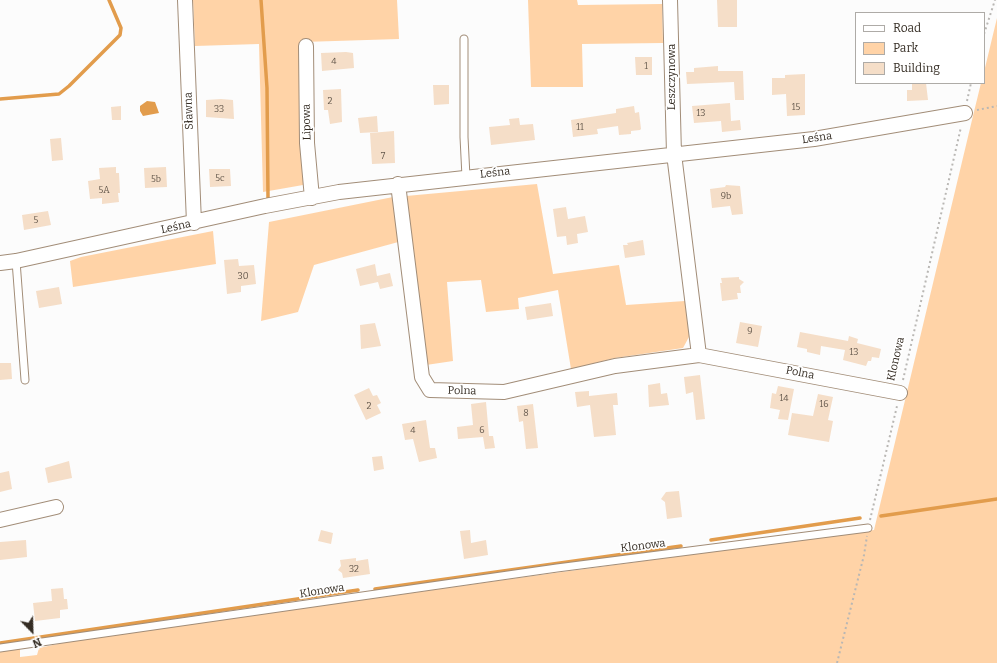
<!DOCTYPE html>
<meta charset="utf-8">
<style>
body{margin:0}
#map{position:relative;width:997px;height:663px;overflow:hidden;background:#fcfcfc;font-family:Bitter,serif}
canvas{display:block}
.legend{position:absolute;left:855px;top:12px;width:130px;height:72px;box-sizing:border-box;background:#fff;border:1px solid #aeaba7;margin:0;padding:5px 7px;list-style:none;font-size:12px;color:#342c23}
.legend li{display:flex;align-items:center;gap:8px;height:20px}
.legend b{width:20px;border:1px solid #aeaba7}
.north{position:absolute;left:12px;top:611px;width:40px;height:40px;-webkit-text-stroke:3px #fff;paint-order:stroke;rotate:157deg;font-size:11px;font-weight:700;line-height:16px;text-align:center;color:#342c23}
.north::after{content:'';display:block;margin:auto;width:14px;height:18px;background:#342c23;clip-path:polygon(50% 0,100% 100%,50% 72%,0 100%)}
</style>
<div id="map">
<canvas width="997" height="663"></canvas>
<ul class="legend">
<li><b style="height:5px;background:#fff"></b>Road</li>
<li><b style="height:11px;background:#ffd3a7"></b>Park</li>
<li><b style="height:11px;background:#f5dec8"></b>Building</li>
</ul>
<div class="north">N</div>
</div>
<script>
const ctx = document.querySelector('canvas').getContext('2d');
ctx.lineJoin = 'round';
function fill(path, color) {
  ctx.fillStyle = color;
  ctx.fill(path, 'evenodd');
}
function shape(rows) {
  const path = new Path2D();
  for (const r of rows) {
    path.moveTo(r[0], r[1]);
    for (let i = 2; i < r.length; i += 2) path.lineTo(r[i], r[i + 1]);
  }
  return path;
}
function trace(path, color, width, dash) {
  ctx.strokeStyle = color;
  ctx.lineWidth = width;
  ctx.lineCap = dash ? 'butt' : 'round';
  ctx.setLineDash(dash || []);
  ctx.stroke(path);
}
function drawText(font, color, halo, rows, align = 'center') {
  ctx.font = font + ' Bitter,serif';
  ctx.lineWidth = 3.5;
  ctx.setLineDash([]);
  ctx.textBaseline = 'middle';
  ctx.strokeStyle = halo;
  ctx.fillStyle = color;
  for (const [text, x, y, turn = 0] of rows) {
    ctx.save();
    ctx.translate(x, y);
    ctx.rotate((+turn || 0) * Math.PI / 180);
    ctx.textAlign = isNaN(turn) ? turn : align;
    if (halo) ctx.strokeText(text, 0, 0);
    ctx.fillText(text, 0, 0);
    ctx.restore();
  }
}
const green = shape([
 [193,0,397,0,399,39,303,42,303,185,263,192,259,44,195,46],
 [528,0,577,0,578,5,662,4,663,43,582,44,583,87,531,87],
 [997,18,997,663,0,663,0,650,20,647,20,657,37,655,39,648,67,642,510,579,874,530,972,120,981,83,984,83,984,72],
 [537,184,553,274,619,265,626,305,685,301,690,335,683,348,615,358,571,369,558,290,518,298,519,309,486,312,481,280,447,282,453,361,426,365,406,196],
 [393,197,402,241,314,265,298,312,261,321,269,222],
 [213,231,216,264,73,287,70,261,81,257]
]);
const water = shape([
 [147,101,155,102,159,113,143,116,140,111,140,106]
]);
const stream = shape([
 [261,0,267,88,268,198],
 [0,99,59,94,69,86,120,35,121,28,109,0],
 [881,516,997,499],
 [711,540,860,518],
 [375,589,681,546],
 [0,643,358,590]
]);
const building = shape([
 [717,0,737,0,737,27,718,27],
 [346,52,353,53,354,68,322,71,321,53],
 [635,57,652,57,652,75,636,75],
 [718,66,718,71,743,71,744,100,735,100,734,82,687,84,686,72,694,72,694,68],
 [805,74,805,115,787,116,786,94,772,95,772,78,785,78,785,75],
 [912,83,926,83,928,100,907,101,907,90,912,90],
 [433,85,449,85,449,104,434,105],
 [341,89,342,122,330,124,328,110,324,110,323,90],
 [221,99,233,100,234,119,206,117,206,100],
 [730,103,731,121,740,120,741,130,722,132,721,121,694,123,692,106],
 [121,106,121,120,112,120,111,107],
 [634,106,635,113,639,112,641,129,640,130,631,131,631,134,619,135,618,126,597,129,598,134,573,137,571,120,616,113,616,109],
 [377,116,378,132,360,133,358,118],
 [519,118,520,125,533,124,535,140,491,145,489,127,510,125,509,119],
 [394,131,395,163,372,164,370,133],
 [61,138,63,160,52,161,50,139],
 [116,167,116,173,119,173,120,193,118,193,119,202,102,204,102,198,90,199,88,181,100,179,99,168],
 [166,167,167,187,145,188,144,168],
 [209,169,230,169,231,186,210,187],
 [726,185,740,186,743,214,732,215,730,206,712,208,710,189,725,187],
 [566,207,568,219,585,216,588,232,577,234,578,243,567,245,566,236,557,237,553,209],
 [48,211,51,225,24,230,22,215],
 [643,240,645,255,625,258,623,245,628,245,627,243],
 [238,259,239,266,254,265,256,284,241,286,241,292,227,294,224,260],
 [375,264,377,276,390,273,393,286,380,289,378,282,360,286,356,269],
 [739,277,739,279,744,282,740,286,741,293,737,293,738,299,722,301,720,283,722,283,721,278],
 [59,287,62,304,39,308,36,291],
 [551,303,553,316,527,320,525,307],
 [740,322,762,326,758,347,736,343],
 [375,323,381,346,361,349,360,325],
 [800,332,848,341,849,336,858,339,857,343,881,349,879,358,872,357,871,361,868,361,866,366,843,360,845,350,821,346,820,355,807,352,807,349,797,347],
 [0,363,11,363,12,379,0,380],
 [700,375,705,419,696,420,693,392,686,394,684,377],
 [660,383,661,394,667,393,669,405,649,407,648,385],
 [778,386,794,389,788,420,778,419,780,410,770,408,772,393,776,394],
 [369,388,373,396,377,395,381,403,377,405,381,413,366,420,354,395],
 [589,391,589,396,617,393,618,405,613,405,616,435,594,437,590,405,577,407,575,392],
 [818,394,833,397,828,420,833,421,829,442,788,435,792,413,813,416],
 [486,402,489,436,493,436,495,448,485,449,483,437,458,439,457,427,473,425,471,404],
 [533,404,538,448,526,449,523,421,519,422,517,406],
 [426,420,430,448,435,448,437,458,419,462,413,439,405,440,402,424],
 [382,456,384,469,374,471,372,457],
 [69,461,72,478,48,483,45,468],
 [9,471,12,489,0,492,0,473],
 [679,491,682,517,667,519,665,502,661,499,666,492],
 [321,530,333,533,331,544,318,541],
 [470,530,471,543,486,540,488,555,464,559,460,531],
 [26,540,27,557,0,560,0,542],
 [356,558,356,561,368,559,370,574,343,578,342,573,338,570,341,566,340,560],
 [63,588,64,599,67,599,68,609,60,610,60,618,35,621,33,603,52,601,51,589]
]);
const path = shape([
 [984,34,995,0],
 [967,101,971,83],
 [977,110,997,106],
 [903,380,961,127],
 [870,520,897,406],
 [837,663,864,555,867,536]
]);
const lane = shape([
 [464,39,464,137,466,177],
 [16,261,25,380],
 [0,648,557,568,868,528]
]);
const street = shape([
 [185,0,194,223],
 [670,0,674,154,699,355,900,393],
 [306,46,307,143,312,198],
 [398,184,422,377,430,390,504,392,615,366,699,355],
 [0,263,16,261,265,206,339,192,814,139,965,113],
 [0,520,56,507]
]);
const numberNames = [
 ["4",334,61],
 ["1",646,66],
 ["2",330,101],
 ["15",796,107],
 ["33",219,109],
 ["13",701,113],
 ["11",580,127],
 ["7",383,156],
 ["5c",220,178],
 ["5b",156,179],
 ["5A",104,190],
 ["9b",726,196],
 ["5",36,220],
 ["30",243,276],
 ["9",750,331],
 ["13",854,352],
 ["14",784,398],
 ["16",824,404],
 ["2",369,406],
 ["8",526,413],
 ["4",413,430],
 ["6",482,430],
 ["32",354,569]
];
const streetNames = [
 ["Leszczynowa",672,77,-90],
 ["Sławna",189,111,-92],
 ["Lipowa",307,122,-91],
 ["Leśna",817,138,-8],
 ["Leśna",495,173,-6],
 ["Leśna",176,227,-12],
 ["Klonowa",896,359,-77],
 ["Polna",800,373,11],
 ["Polna",462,391,1],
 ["Klonowa",643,546,-7],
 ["Klonowa",322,591,-9]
];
fill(green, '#ffd3a7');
fill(water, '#e29c4c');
trace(stream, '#e29c4c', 3.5);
fill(building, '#f5dec8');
trace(lane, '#a28d78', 9);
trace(street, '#a28d78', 16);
trace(path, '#b9b7b4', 2, [2, 3]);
trace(lane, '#fff', 7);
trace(street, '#fff', 14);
drawText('9px', '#64584c', null, numberNames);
drawText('11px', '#342c23', '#fff', streetNames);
</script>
